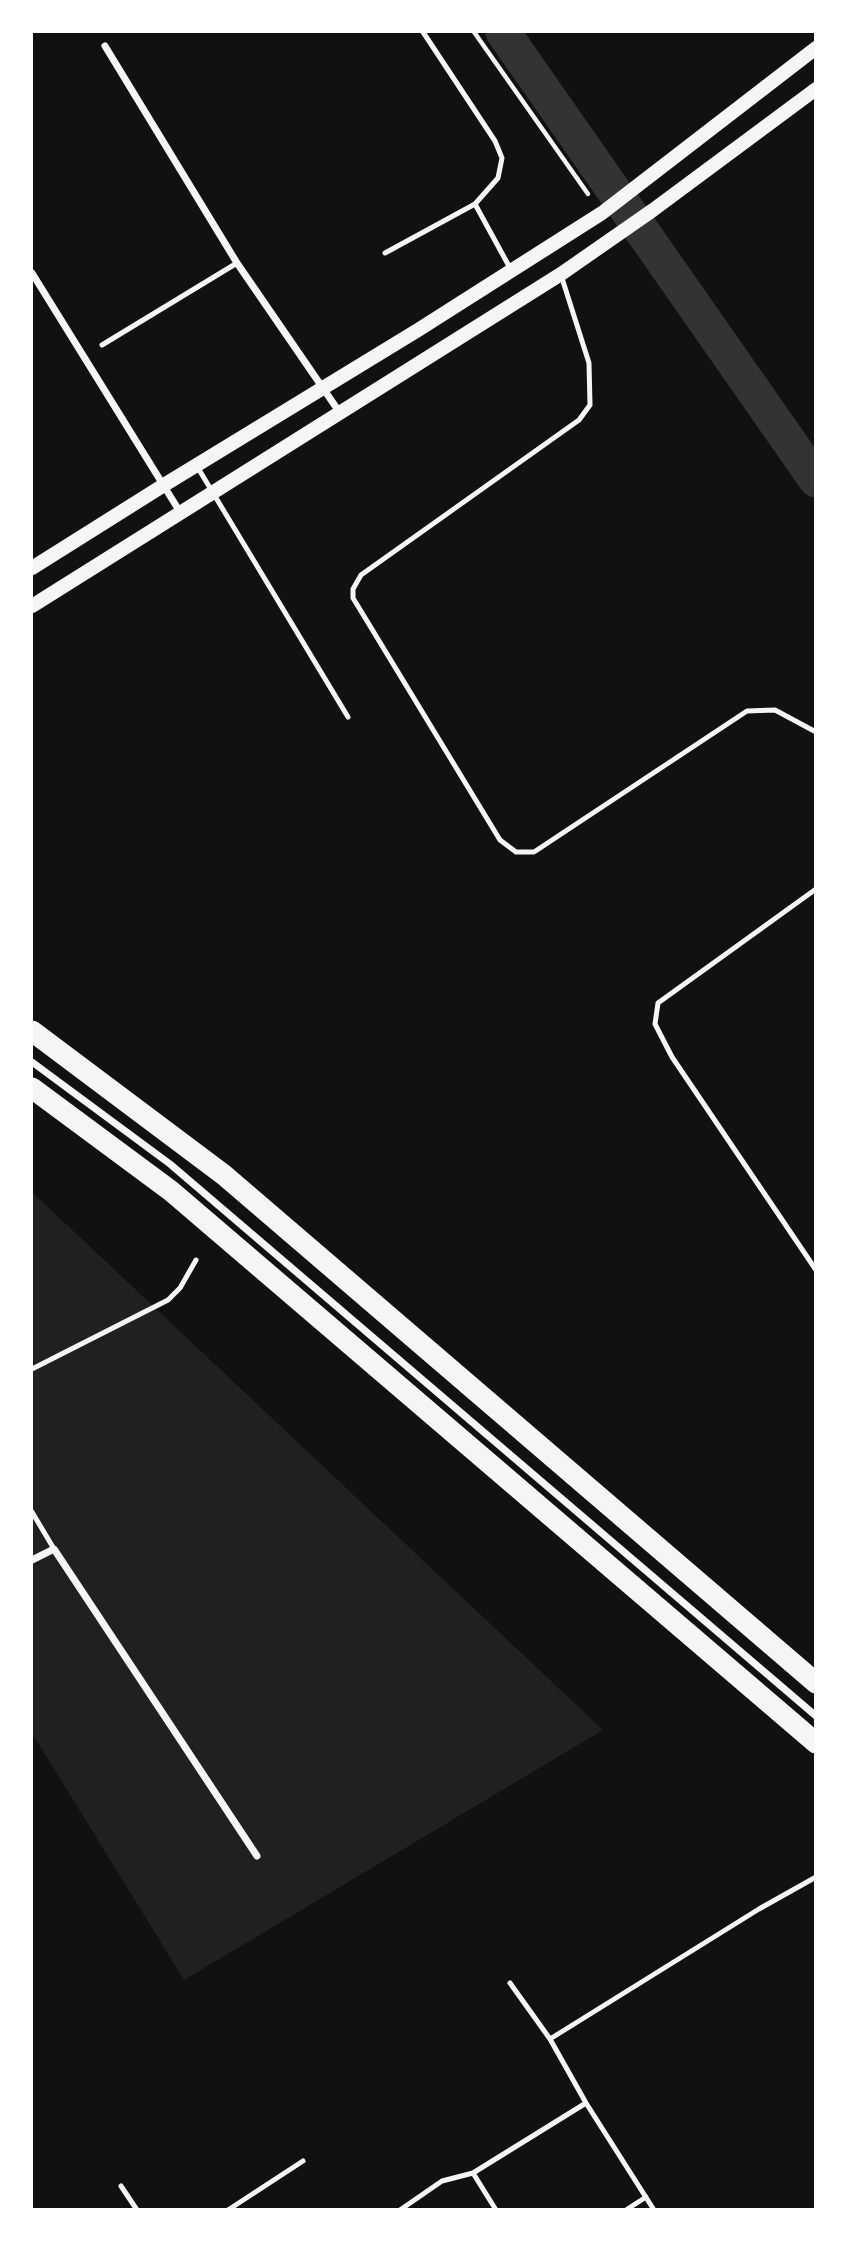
<!DOCTYPE html>
<style>
body{margin:0}
#map{position:relative;width:847px;height:2241px;overflow:hidden;background:#111;font-family:"Libre Baskerville",serif}
canvas{display:block}
.frame{position:absolute;inset:0;border:33px solid #fff;pointer-events:none}
</style>
<div id="map">
<canvas width="847" height="2241"></canvas>
<div class="frame"></div>
</div>
<script>
const ctx = document.querySelector('canvas').getContext('2d');
ctx.lineJoin = 'round';
function fill(path, color) {
  ctx.fillStyle = color;
  ctx.fill(path, 'evenodd');
}
function shape(rows) {
  const path = new Path2D();
  for (const r of rows) {
    path.moveTo(r[0], r[1]);
    for (let i = 2; i < r.length; i += 2) path.lineTo(r[i], r[i + 1]);
  }
  return path;
}
function trace(path, color, width, dash) {
  ctx.strokeStyle = color;
  ctx.lineWidth = width;
  ctx.lineCap = dash ? 'butt' : 'round';
  ctx.setLineDash(dash || []);
  ctx.stroke(path);
}
const green = shape([
 [32,1192,603,1730,184,1980,32,1733]
]);
const canal = shape([
 [503,32,816,480]
]);
const path = shape([
 [474,32,588,194]
]);
const service = shape([
 [423,32,495,141,502,158,498,178,475,204,510,268],
 [385,253,475,204],
 [561,275,589,363,590,405,579,420,361,575,353,589,353,598,500,840,516,852,534,852,747,711,775,710,816,732],
 [102,345,237,263],
 [198,468,348,717],
 [816,889,658,1003,655,1024,672,1057,816,1270],
 [32,1369,168,1300,180,1288,196,1260],
 [32,1512,54,1549],
 [510,1983,550,2039,586,2103,654,2210],
 [550,2039,759,1909,816,1877],
 [473,2173,496,2210],
 [121,2186,137,2210],
 [228,2210,303,2161],
 [400,2210,442,2181,473,2173,586,2103],
 [626,2210,646,2197]
]);
const minor = shape([
 [105,46,237,263,340,413],
 [32,273,180,512],
 [32,1062,170,1164,816,1716],
 [32,1560,54,1549,257,1856]
]);
const secondary = shape([
 [32,568,164,485,418,330,602,213,816,48],
 [32,606,561,274,653,210,816,89]
]);
const motorway = shape([
 [32,1031,224,1175,816,1683],
 [32,1088,171,1191,816,1743]
]);
fill(green, '#202020');
trace(canal, '#333', 35);
trace(path, '#f5f5f5', 4.5);
trace(service, '#f5f5f5', 5);
trace(minor, '#f5f5f5', 7);
trace(secondary, '#f5f5f5', 14);
trace(motorway, '#f5f5f5', 21);
</script>
